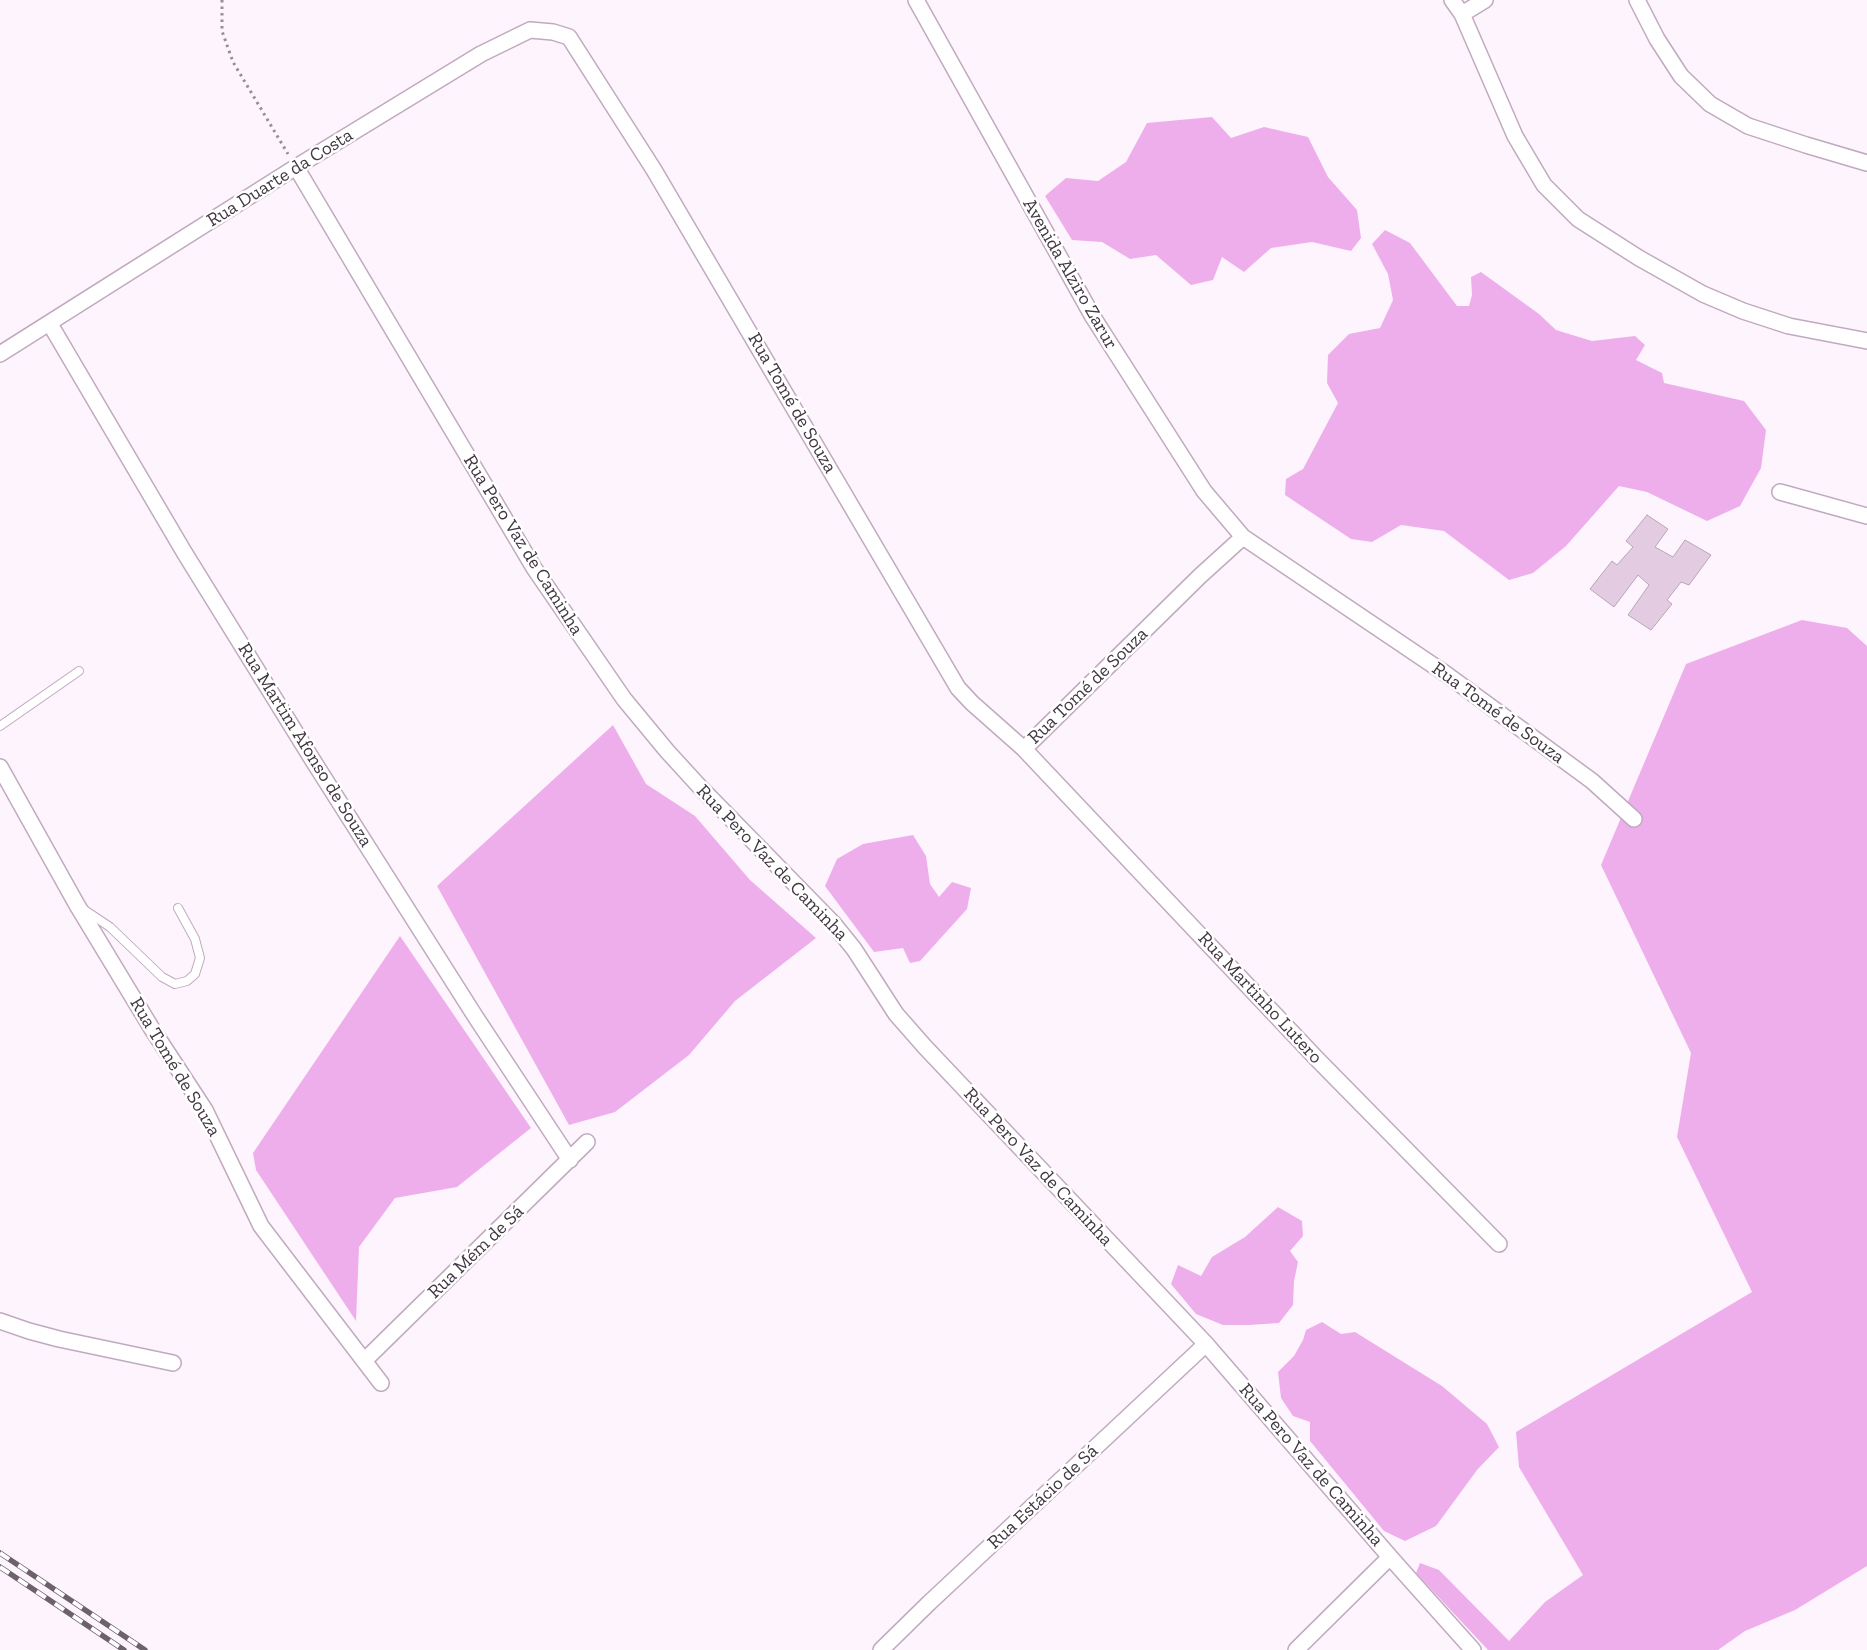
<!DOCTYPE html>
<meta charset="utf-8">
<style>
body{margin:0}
canvas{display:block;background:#fef4fd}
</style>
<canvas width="1867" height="1650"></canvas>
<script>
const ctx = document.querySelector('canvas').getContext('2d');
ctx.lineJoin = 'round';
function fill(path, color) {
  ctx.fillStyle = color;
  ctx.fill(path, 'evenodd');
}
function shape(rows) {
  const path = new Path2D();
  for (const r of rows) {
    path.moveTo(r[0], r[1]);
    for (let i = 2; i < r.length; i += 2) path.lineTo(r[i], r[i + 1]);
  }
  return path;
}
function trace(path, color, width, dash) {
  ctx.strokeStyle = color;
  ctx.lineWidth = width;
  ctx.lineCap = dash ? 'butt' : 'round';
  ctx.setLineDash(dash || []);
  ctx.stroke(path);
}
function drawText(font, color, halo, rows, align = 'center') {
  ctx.font = font + ' "Zilla Slab",serif';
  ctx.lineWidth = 5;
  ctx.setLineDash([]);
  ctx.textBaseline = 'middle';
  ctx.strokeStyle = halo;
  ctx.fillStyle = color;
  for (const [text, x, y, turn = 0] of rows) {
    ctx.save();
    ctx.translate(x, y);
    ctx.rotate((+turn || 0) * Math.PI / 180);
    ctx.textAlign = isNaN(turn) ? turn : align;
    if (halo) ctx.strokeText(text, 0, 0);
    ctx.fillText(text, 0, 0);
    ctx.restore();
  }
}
const forest = shape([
 [1212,117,1231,138,1264,127,1308,137,1328,177,1357,210,1361,238,1351,251,1312,242,1271,248,1244,272,1222,257,1213,280,1191,285,1156,255,1130,259,1102,242,1072,240,1045,196,1066,178,1098,181,1126,162,1147,123],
 [1385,230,1410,243,1457,306,1469,306,1472,295,1471,277,1481,272,1539,314,1556,330,1592,341,1635,336,1645,345,1636,360,1662,373,1664,383,1744,401,1766,430,1761,468,1740,506,1707,521,1647,492,1619,486,1566,546,1533,573,1509,580,1444,531,1401,525,1372,542,1351,539,1285,495,1286,479,1303,469,1338,403,1327,383,1328,355,1349,334,1380,328,1393,300,1388,274,1372,244],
 [1802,620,1847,628,1867,646,1867,1566,1795,1610,1745,1631,1718,1650,1488,1650,1416,1573,1420,1563,1439,1570,1509,1641,1545,1602,1583,1575,1519,1467,1516,1432,1752,1292,1677,1137,1691,1053,1601,865,1686,664],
 [613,725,646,784,695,816,750,880,816,938,735,1001,689,1055,615,1112,569,1125,437,886],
 [913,835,926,856,930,884,939,897,952,882,971,888,967,909,920,961,910,963,903,948,874,952,825,886,837,859,863,844],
 [400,936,531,1128,457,1187,395,1198,359,1247,356,1321,256,1170,253,1153],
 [1278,1207,1302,1221,1303,1236,1290,1251,1298,1262,1294,1281,1293,1305,1279,1323,1249,1325,1223,1325,1196,1314,1171,1284,1178,1265,1201,1276,1212,1257,1245,1237],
 [1322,1322,1341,1334,1355,1332,1442,1386,1487,1424,1499,1447,1477,1470,1436,1526,1405,1541,1384,1531,1310,1441,1310,1422,1293,1416,1281,1398,1278,1372,1294,1356,1303,1340,1306,1330]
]);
const building = shape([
 [1647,515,1668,529,1655,547,1673,557,1685,540,1711,555,1689,585,1681,582,1667,600,1672,604,1651,630,1628,615,1649,585,1638,575,1614,607,1590,589,1612,561,1617,565,1633,547,1626,541,1647,515]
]);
const path = shape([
 [222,0,222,31,233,62,288,154]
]);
const service = shape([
 [0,726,79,671],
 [83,909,110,927,162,977,175,984,187,981,195,974,200,958,195,939,178,908]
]);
const minor = shape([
 [916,0,1093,317,1204,491,1243,537,1446,674,1592,781,1634,819],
 [1452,0,1462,14,1515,136,1544,185,1578,219,1639,258,1703,294,1743,311,1789,326,1867,341],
 [1637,0,1657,39,1681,76,1710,104,1748,126,1806,145,1867,163],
 [1462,14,1485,0],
 [296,167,534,568,624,699,667,751,699,786,833,923,854,949,896,1014,925,1047,1206,1344,1390,1557,1473,1650],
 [50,324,184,552,312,759,475,1016,570,1160],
 [0,354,296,167,481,54,530,30,553,32,569,37,654,170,958,688,972,703,1024,749,1316,1058,1499,1244],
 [1780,492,1867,516],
 [1024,749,1200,576,1243,537],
 [0,767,77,905,152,1029,205,1110,261,1226,381,1383],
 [0,1321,29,1331,59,1339,173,1363],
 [364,1361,587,1142],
 [881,1650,929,1603,1206,1344],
 [1296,1650,1390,1557]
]);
const rail = shape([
 [0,1553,145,1650],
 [0,1567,124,1650]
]);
const streetNames = [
 ["Rua Duarte da Costa",280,178,-32],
 ["Avenida Alziro Zarur",1070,274,60],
 ["Rua Tomé de Souza",792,403,60],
 ["Rua Pero Vaz de Caminha",523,545,58],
 ["Rua Tomé de Souza",1088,686,-44],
 ["Rua Tomé de Souza",1498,713,36],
 ["Rua Martim Afonso de Souza",305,745,58],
 ["Rua Pero Vaz de Caminha",772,863,46],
 ["Rua Martinho Lutero",1260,998,47],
 ["Rua Tomé de Souza",175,1067,59],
 ["Rua Pero Vaz de Caminha",1038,1167,47],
 ["Rua Mém de Sá",476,1252,-44],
 ["Rua Pero Vaz de Caminha",1311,1465,49],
 ["Rua Estácio de Sá",1043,1497,-43]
];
fill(forest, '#eeaeec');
fill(building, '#e3cce1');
trace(building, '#b9a4b8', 1);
trace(service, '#c0aabf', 10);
trace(minor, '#c0aabf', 18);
trace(path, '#978e97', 3, [2.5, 4]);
trace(service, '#fff', 8);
trace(minor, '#fff', 15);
trace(rail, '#6b626b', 5.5);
trace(rail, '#fff', 4, [11]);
drawText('19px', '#403740', '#fff', streetNames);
</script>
